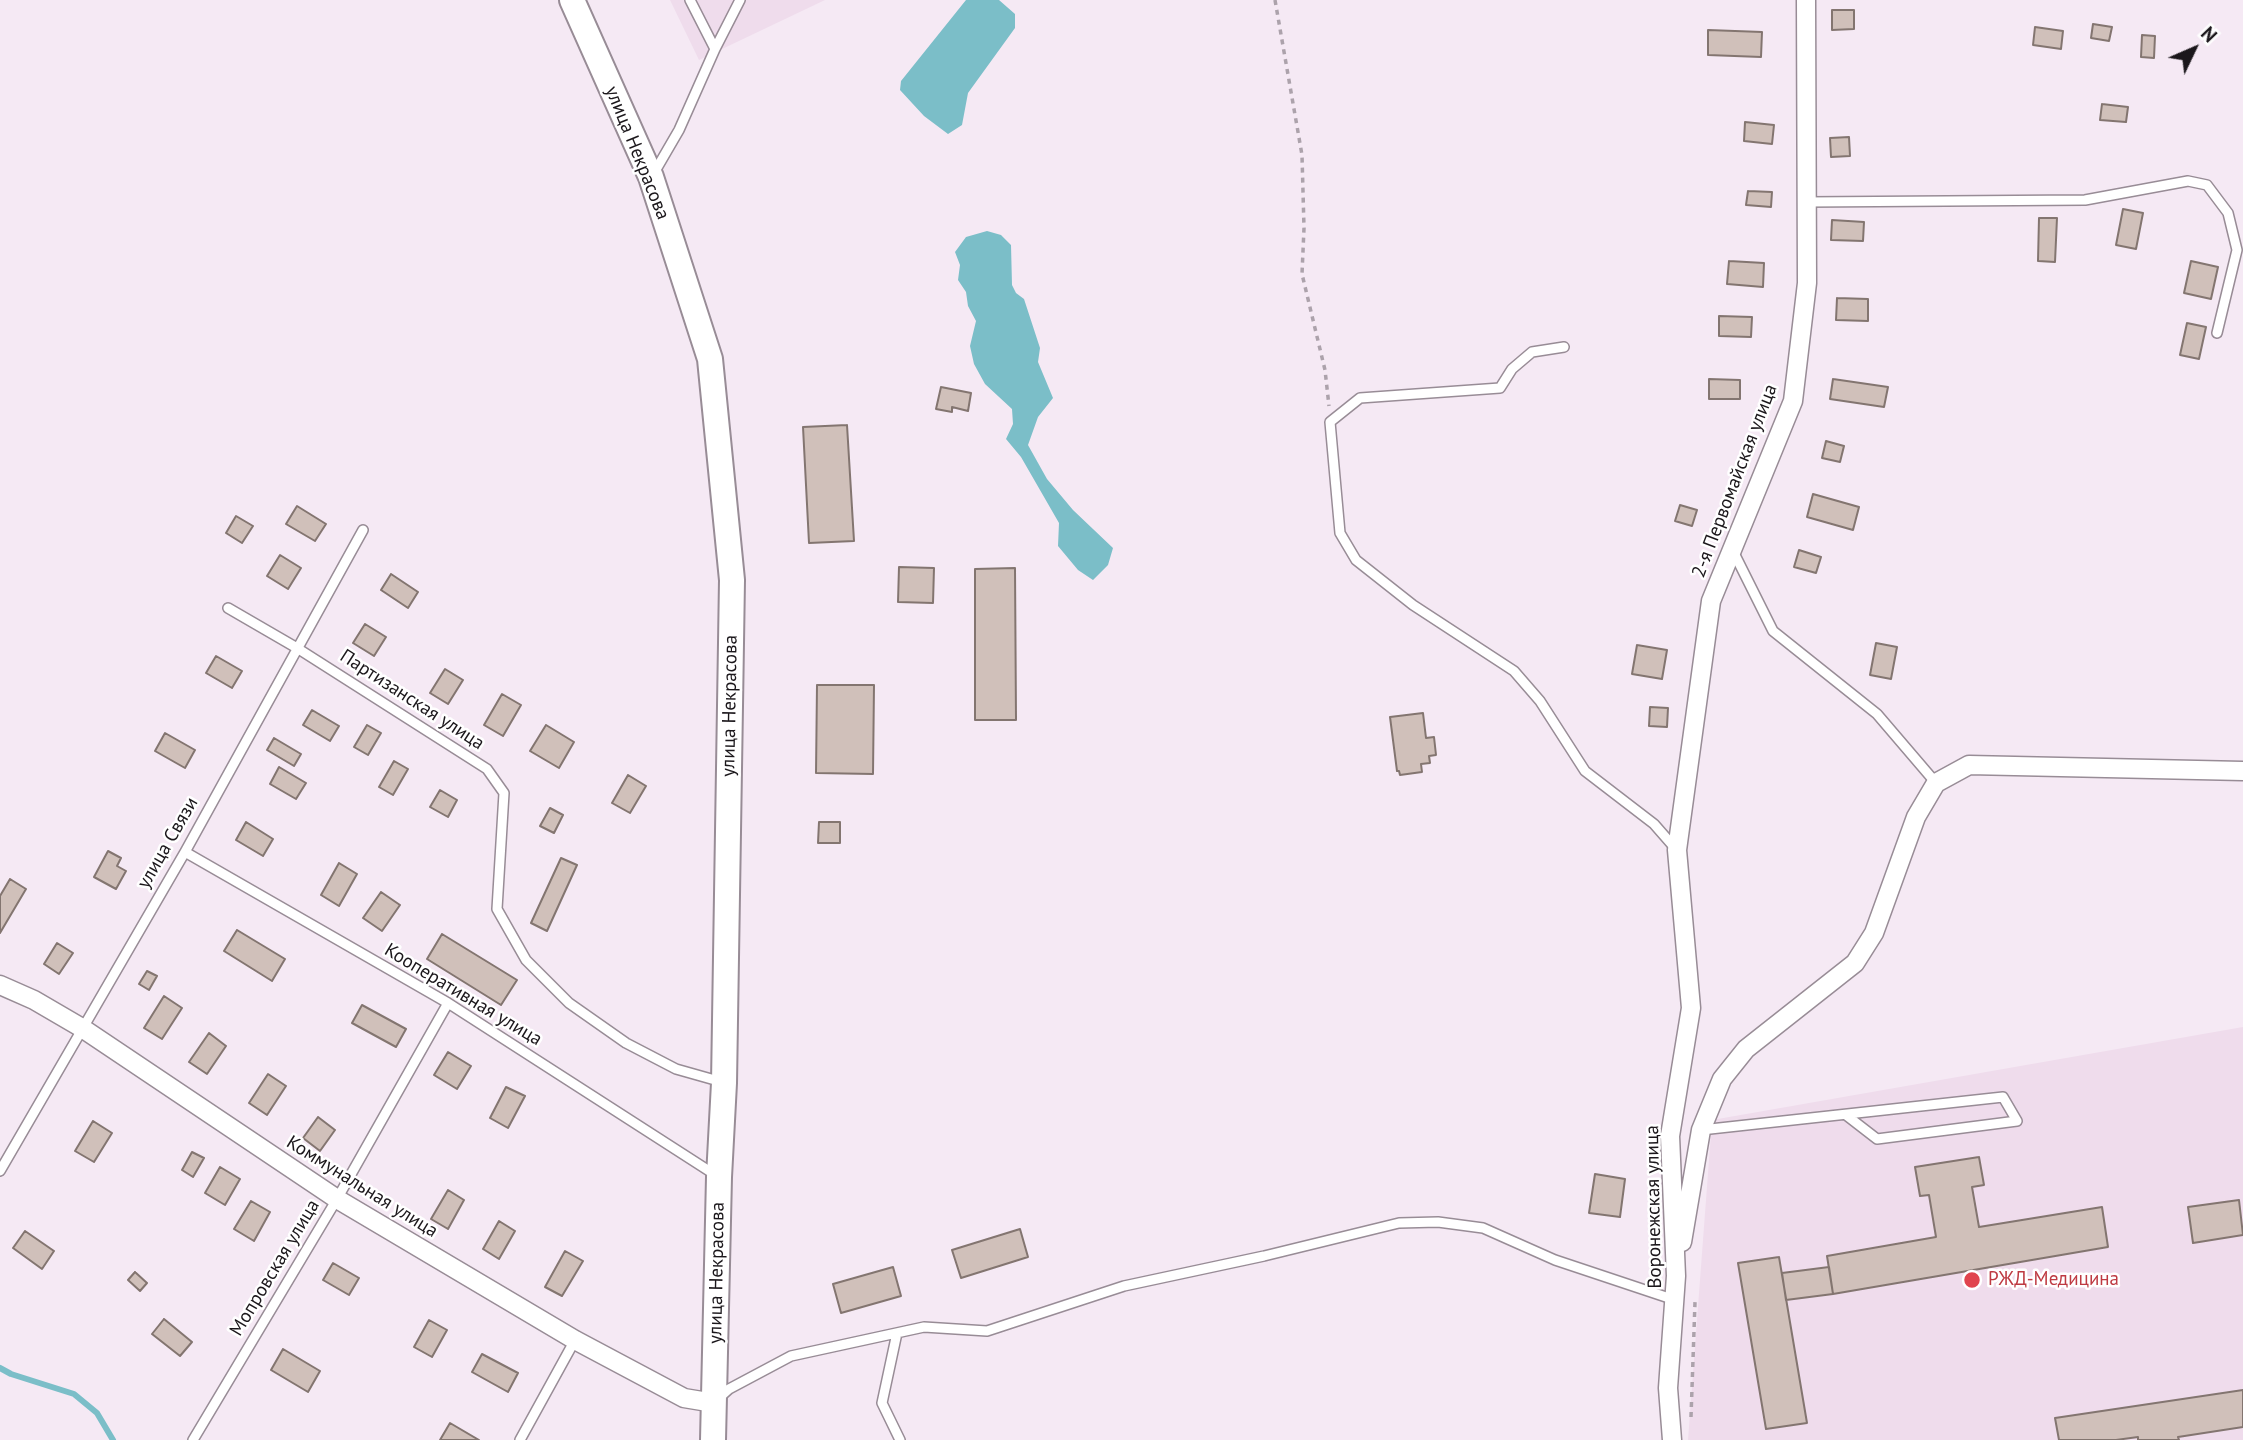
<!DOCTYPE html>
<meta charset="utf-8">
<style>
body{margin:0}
#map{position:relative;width:2243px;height:1440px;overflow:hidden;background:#f5e9f4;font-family:"PT Sans",sans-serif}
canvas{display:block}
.north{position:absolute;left:2159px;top:14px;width:70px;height:70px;-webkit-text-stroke:5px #fff;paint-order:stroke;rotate:46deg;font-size:19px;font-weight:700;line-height:28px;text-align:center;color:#1b171b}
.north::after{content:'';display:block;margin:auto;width:24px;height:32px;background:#1b171b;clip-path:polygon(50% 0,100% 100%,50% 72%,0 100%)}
</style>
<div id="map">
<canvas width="2243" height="1440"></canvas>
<div class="north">N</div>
</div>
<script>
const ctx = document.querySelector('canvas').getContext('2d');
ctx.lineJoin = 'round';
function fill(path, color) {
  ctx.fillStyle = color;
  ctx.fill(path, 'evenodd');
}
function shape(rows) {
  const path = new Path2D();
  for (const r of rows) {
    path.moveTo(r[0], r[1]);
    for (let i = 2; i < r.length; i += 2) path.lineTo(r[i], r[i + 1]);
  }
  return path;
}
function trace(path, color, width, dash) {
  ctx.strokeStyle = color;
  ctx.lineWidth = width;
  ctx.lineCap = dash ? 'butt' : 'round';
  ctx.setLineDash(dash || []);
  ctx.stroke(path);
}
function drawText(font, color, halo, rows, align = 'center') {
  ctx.font = font + ' "PT Sans",sans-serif';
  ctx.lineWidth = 5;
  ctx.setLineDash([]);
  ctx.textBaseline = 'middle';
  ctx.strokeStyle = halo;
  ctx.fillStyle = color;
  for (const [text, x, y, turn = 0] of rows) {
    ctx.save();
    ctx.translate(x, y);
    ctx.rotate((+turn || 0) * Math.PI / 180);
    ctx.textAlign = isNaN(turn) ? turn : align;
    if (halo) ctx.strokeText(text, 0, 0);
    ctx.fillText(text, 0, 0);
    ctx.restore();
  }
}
const built = shape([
 [670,0,825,0,699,60],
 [2243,1027,2243,1440,1688,1440,1712,1120]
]);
const water = shape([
 [966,0,999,0,1015,14,1015,28,968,93,962,125,948,134,924,116,900,90,901,81],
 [987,231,1001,235,1011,245,1012,285,1016,293,1024,299,1040,348,1038,362,1053,398,1038,417,1028,445,1047,479,1073,510,1113,548,1108,565,1093,580,1078,570,1058,546,1059,523,1021,457,1006,439,1013,424,1012,409,985,384,974,364,970,346,976,321,968,306,966,292,958,280,960,265,955,252,966,237]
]);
const stream = shape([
 [0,1368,11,1374,74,1394,97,1413,113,1440]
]);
const building = shape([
 [1832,10,1854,10,1854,29,1832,30,1832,10],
 [2093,24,2112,27,2109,41,2091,38,2093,24],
 [2035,27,2063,31,2061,49,2033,45,2035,27],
 [1708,30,1762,32,1761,57,1708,55,1708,30],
 [2142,35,2155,36,2154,58,2141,57,2142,35],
 [2102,104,2128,107,2126,122,2100,120,2102,104],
 [1745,122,1774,125,1772,144,1744,141,1745,122],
 [1849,137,1850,156,1831,157,1830,138,1849,137],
 [1748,191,1772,192,1771,207,1746,205,1748,191],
 [2123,209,2143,213,2136,249,2116,245,2123,209],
 [2039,218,2057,218,2055,262,2038,261,2039,218],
 [1832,220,1864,222,1863,241,1831,240,1832,220],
 [1729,261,1764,263,1763,287,1727,284,1729,261],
 [2191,261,2218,267,2211,299,2184,293,2191,261],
 [1837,298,1868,299,1868,321,1836,320,1837,298],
 [1719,316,1752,317,1751,337,1719,336,1719,316],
 [2187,323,2206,327,2199,359,2180,355,2187,323],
 [1709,379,1740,380,1740,399,1709,399,1709,379],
 [1833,379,1888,387,1884,407,1830,399,1833,379],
 [941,387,971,393,968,411,952,407,952,412,936,409,941,387],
 [847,425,854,541,809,543,803,427,847,425],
 [1826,441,1844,446,1840,462,1822,458,1826,441],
 [1813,494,1859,507,1853,530,1807,517,1813,494],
 [1680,505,1697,510,1692,526,1675,521,1680,505],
 [297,506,326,524,315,541,286,524,297,506],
 [236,516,253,526,242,543,226,533,236,516],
 [1799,550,1821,557,1816,573,1794,567,1799,550],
 [280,555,301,568,288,589,267,576,280,555],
 [899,567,934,568,933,603,898,602,899,567],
 [1015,568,1016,720,975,720,975,569,1015,568],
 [391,574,418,592,408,608,381,590,391,574],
 [365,624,386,637,374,656,353,643,365,624],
 [1876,643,1897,647,1891,679,1870,675,1876,643],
 [1637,645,1667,650,1662,679,1632,674,1637,645],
 [216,656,242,671,232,688,206,673,216,656],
 [445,669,463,680,448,704,430,693,445,669],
 [817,685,874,685,873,774,816,773,817,685],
 [502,694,521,705,503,736,484,725,502,694],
 [1650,707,1668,708,1667,727,1649,726,1650,707],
 [312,710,339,726,330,741,303,725,312,710],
 [1423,713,1426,738,1434,737,1436,755,1429,756,1430,763,1421,764,1422,772,1400,775,1399,771,1397,771,1390,717,1423,713],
 [367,725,381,733,368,755,354,747,367,725],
 [546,725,574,742,559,768,530,751,546,725],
 [165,733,195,750,185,768,155,751,165,733],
 [274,738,301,754,294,766,267,750,274,738],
 [394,761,408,769,393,795,379,787,394,761],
 [279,767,306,783,296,799,270,784,279,767],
 [628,775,646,786,630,813,612,803,628,775],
 [440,790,457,800,448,817,430,807,440,790],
 [550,808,563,815,554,833,540,826,550,808],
 [246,822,273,839,263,856,236,840,246,822],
 [819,822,840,822,840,843,818,843,819,822],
 [108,851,121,858,117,866,126,871,116,889,94,877,108,851],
 [561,858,577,865,547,931,531,923,561,858],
 [339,863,357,874,339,906,321,895,339,863],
 [10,879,26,889,0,933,0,896,10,879],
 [381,892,400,905,382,931,363,918,381,892],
 [237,930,285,959,272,981,224,951,237,930],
 [442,934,517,980,501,1005,427,959,442,934],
 [57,943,73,953,59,974,44,964,57,943],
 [147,971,157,976,149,990,139,984,147,971],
 [164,996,182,1008,162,1039,144,1028,164,996],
 [362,1005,406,1029,396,1047,352,1023,362,1005],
 [209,1033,226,1046,207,1074,189,1062,209,1033],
 [448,1052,471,1066,457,1089,434,1075,448,1052],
 [268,1074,286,1086,267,1115,249,1103,268,1074],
 [506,1087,525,1096,508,1128,490,1118,506,1087],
 [318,1117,335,1130,320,1151,303,1138,318,1117],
 [93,1121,112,1133,94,1162,75,1151,93,1121],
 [192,1152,204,1158,193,1177,182,1170,192,1152],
 [1979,1157,1984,1185,1972,1187,1979,1227,2102,1207,2108,1247,1833,1294,1827,1256,1936,1237,1929,1195,1920,1196,1915,1167,1979,1157],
 [220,1167,240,1179,225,1205,205,1193,220,1167],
 [1595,1174,1625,1179,1620,1217,1589,1213,1595,1174],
 [448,1190,464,1200,448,1229,431,1219,448,1190],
 [2239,1200,2243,1235,2193,1243,2188,1207,2239,1200],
 [251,1201,270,1212,254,1241,234,1229,251,1201],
 [499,1221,515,1231,499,1259,483,1249,499,1221],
 [1020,1229,1028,1257,961,1278,952,1250,1020,1229],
 [25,1231,54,1251,42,1269,13,1248,25,1231],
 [565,1251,583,1261,562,1296,545,1287,565,1251],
 [1779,1257,1807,1423,1766,1429,1738,1263,1779,1257],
 [333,1263,359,1278,349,1295,323,1280,333,1263],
 [893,1267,901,1296,841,1313,833,1284,893,1267],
 [1829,1267,1833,1294,1786,1300,1782,1273,1829,1267],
 [135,1272,147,1283,140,1291,128,1280,135,1272],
 [164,1319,192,1342,180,1356,152,1334,164,1319],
 [429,1320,447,1330,432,1357,414,1347,429,1320],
 [283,1349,320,1371,308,1392,271,1370,283,1349],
 [482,1354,518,1373,508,1392,472,1372,482,1354],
 [2243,1390,2243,1427,2178,1437,2179,1440,2138,1440,2138,1437,2116,1440,2059,1440,2055,1418,2243,1390],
 [450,1423,479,1440,440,1440,450,1423]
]);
const path = shape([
 [1275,0,1302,155,1304,228,1302,274,1325,370,1329,406],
 [1691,1417,1695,1302,1692,1302]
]);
const lane = shape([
 [715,49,740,0],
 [654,173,679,130,715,49,690,0],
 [1807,202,2085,200,2188,181,2207,185,2228,213,2237,250,2217,333],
 [1564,347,1532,352,1512,369,1500,388,1360,398,1330,422,1340,533,1356,560,1413,605,1514,671,1540,701,1585,771,1654,824,1675,848],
 [1733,551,1773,631,1877,714,1936,783],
 [228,608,297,648,487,769,504,793,497,909,526,960,569,1003,626,1043,676,1069,722,1082],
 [185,852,448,1003,717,1176],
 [1701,1130,2003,1097,2017,1121,1877,1139,1846,1115],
 [0,1171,185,852,363,530],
 [897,1333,882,1403,900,1440],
 [718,1399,729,1389,791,1356,924,1327,987,1331,1124,1286,1264,1256,1399,1223,1438,1222,1483,1228,1555,1260,1675,1300],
 [193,1440,337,1199,448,1003],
 [520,1440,575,1340]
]);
const street = shape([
 [0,985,34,1000,82,1028,337,1199,575,1340,684,1398,714,1403],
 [1682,1242,1701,1130,1722,1079,1746,1049,1855,963,1874,933,1916,817,1936,783,1969,765,2243,771],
 [1672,1440,1668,1388,1676,1276,1670,1136,1691,1008,1677,850,1711,601,1793,401,1807,283,1806,0]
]);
const secondary = shape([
 [572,0,651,177,710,359,732,580,724,1083,719,1177,713,1440]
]);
const markers = [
 [1972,1280,9,"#e0444e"]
];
const streetNames = [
 ["улица Некрасова",637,153,68],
 ["2-я Первомайская улица",1735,481,-69],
 ["Партизанская улица",412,700,33],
 ["улица Некрасова",730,706,-89],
 ["улица Связи",168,843,-60],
 ["Кооперативная улица",463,995,31],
 ["Коммунальная улица",362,1187,32],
 ["Воронежская улица",1654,1207,-91],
 ["Мопровская улица",275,1268,-59],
 ["улица Некрасова",717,1273,-89]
];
const healthNames = [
 ["РЖД-Медицина",1988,1280]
];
fill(built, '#efdcec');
fill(water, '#7bbec8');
trace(stream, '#7bbec8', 6);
fill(building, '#d0c0ba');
trace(building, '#837570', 2);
trace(lane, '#988c96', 12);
trace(street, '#988c96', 21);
trace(secondary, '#988c96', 28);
trace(path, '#aca2ab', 3.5, [5, 5]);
trace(lane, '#fff', 9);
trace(street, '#fff', 18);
trace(secondary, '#fff', 24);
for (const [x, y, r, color] of markers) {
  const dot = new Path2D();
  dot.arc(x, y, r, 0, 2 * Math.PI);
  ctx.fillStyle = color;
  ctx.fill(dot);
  trace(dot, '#fff', 2.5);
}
drawText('19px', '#1b171b', '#fff', streetNames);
drawText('19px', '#be3a42', '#fff', healthNames, 'left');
</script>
